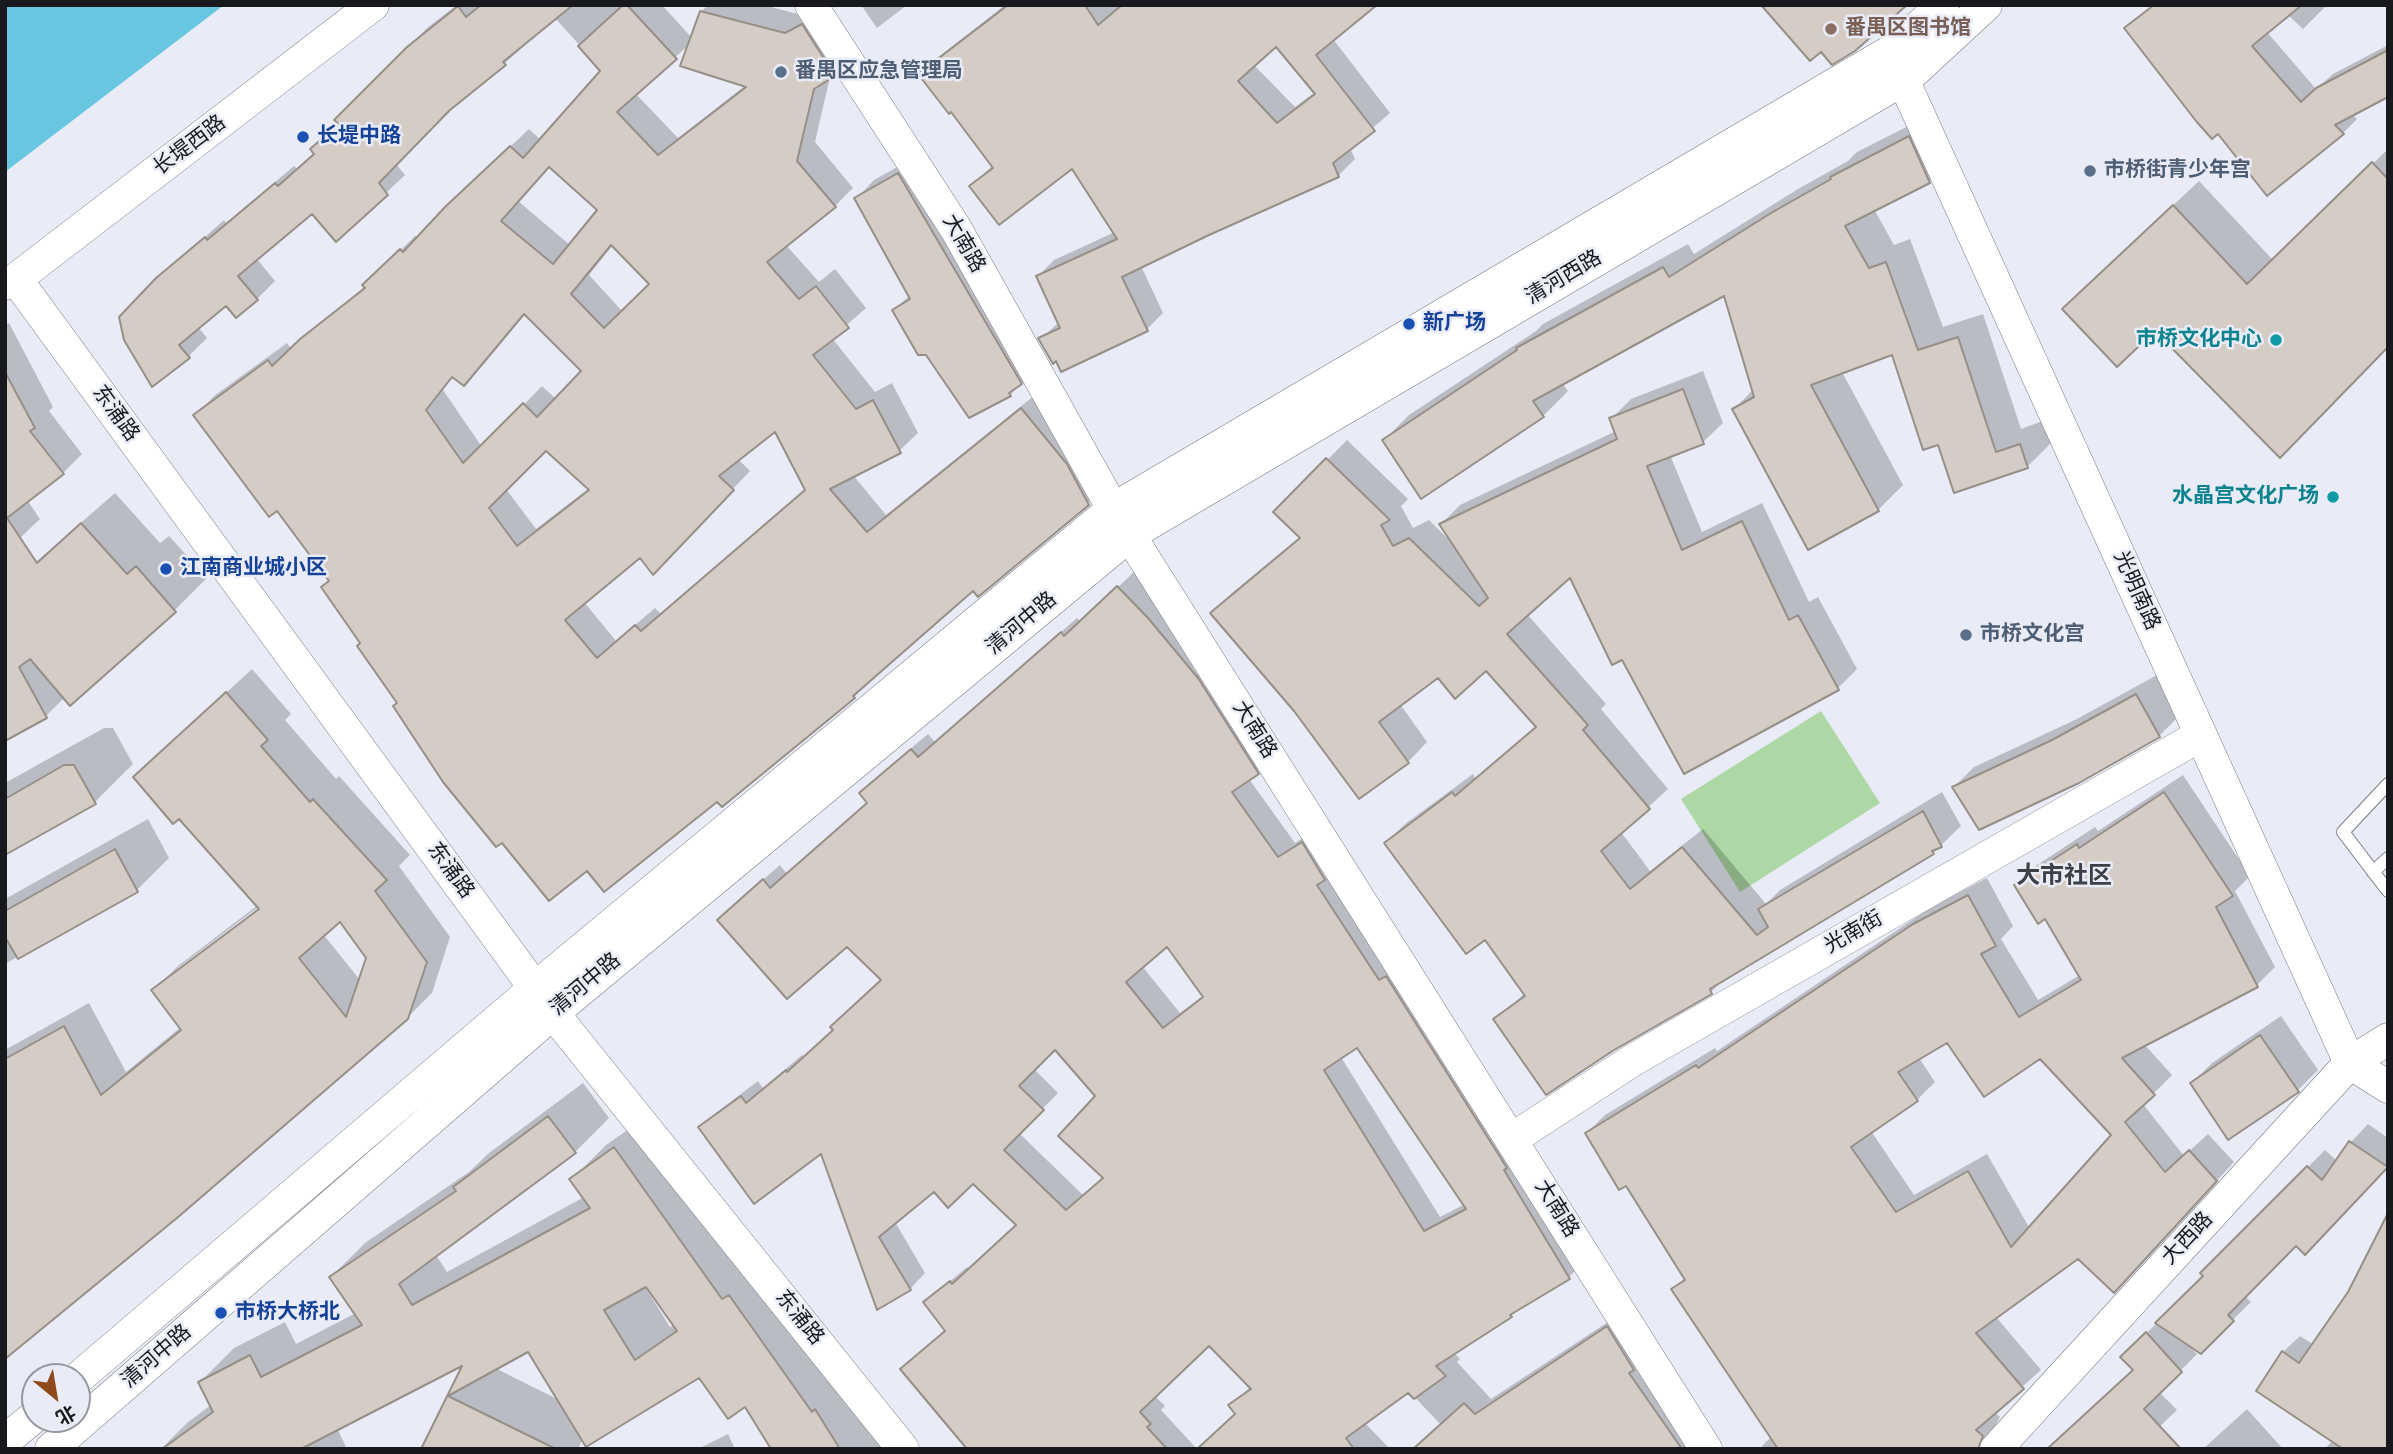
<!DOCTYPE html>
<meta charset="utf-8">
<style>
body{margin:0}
#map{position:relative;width:2393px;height:1454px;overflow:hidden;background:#e9ecf6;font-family:"Roboto Condensed","Noto Sans SC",sans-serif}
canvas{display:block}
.frame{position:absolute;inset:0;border:7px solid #18191d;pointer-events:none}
.north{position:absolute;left:21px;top:1363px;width:70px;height:70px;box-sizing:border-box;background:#e9ecf6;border:2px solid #95989f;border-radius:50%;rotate:150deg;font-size:19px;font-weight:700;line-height:28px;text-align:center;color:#18191d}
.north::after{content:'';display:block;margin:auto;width:24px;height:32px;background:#8e4a1d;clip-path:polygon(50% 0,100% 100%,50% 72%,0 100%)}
</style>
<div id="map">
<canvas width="2393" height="1454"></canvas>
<div class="frame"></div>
<div class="north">北</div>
</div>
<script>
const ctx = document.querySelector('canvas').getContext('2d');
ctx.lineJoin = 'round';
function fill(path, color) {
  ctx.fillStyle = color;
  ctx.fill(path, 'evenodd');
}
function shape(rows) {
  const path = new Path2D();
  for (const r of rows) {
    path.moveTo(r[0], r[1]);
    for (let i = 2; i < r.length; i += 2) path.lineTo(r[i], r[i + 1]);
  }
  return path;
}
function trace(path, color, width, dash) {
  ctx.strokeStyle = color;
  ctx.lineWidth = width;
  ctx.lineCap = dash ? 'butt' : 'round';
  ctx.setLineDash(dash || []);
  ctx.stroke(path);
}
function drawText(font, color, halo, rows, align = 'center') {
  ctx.font = font + ' "Roboto Condensed","Noto Sans SC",sans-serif';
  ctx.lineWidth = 5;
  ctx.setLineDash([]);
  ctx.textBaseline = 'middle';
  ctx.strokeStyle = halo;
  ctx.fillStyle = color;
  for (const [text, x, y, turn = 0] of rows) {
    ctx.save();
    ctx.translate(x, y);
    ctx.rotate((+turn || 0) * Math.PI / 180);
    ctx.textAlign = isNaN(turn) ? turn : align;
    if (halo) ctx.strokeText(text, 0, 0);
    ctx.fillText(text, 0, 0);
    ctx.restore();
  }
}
const green = shape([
 [1821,711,1880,803,1740,892,1681,799]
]);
const water = shape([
 [5,5,224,5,5,172]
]);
const shadow = shape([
 [457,5,662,5,692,38,701,12,708,5,764,5,805,16,852,57,830,77,815,142,853,188,835,206,786,245,819,282,835,269,866,308,832,338,875,392,892,383,918,433,899,451,853,475,886,515,1040,391,1107,485,1088,503,978,595,973,589,854,697,717,799,587,868,399,702,362,643,331,580,277,509,196,415,214,396,287,343,291,349,365,286,415,236,420,236,459,195,529,129,541,140,603,71,555,18,504,64,451,107,396,164,405,175,336,240,312,212,256,258,275,281,257,299,226,303,198,327,207,338,189,356,152,384,158,279,224,220,226,223,294,166,297,169,315,153,312,149,340,123,337,120,427,28],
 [690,44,746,85,678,138,635,93],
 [550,165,600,210,570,245,518,201],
 [613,245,651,284,623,312,589,275],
 [526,313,583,370,556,399,542,386,482,447,443,390,454,376,464,384,482,366],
 [775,429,806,489,661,614,655,608,616,641,584,602,640,556,671,554,750,471,738,459],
 [546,448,589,488,536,529,506,489],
 [861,5,907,5,877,28],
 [1005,5,1374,5,1333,39,1390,113,1350,148,1355,159,1338,176,1141,266,1163,313,1147,329,1041,339,1059,322,1038,276,1054,260,1115,232,1072,167,971,186,993,165,952,110,920,74,937,58],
 [1276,45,1315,92,1295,107,1254,65],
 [2152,5,2327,5,2303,29,2288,15,2267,32,2316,89,2333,74,2388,45,2388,95,2352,114,2357,119,2343,133,2267,194,2218,131,2127,28],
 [1934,113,1953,156,1929,181,1874,209,1894,245,1910,239,1943,327,1983,314,2021,429,2045,420,2052,442,2027,467,1939,443,1893,353,1842,372,1903,485,1878,510,1734,409,1753,390,1725,293,1562,383,1568,391,1543,416,1384,440,1409,415,1536,331,1543,324,1688,244,1694,254,1798,189,1848,161,1857,152],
 [2388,149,2388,345,2155,329,2090,284,2199,181,2273,260],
 [917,156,1028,377,1010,395,969,416,894,310,910,295,856,199,874,180],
 [9,323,53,407,49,411,82,454,63,473,27,500,40,519,20,538,5,548,5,325],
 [1703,371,1723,423,1703,442,1670,455,1702,532,1762,503,1809,602,1818,597,1857,669,1838,688,1622,658,1570,575,1527,614,1606,704,1601,709,1668,789,1621,832,1650,871,1703,829,1766,904,1780,890,1942,792,1961,826,1933,853,1726,977,1711,992,1495,1020,1525,993,1485,938,1386,843,1405,824,1473,774,1475,778,1536,726,1486,669,1438,676,1400,704,1427,742,1408,762,1213,613,1232,593,1301,536,1276,512,1347,440,1408,499,1401,506,1413,528,1429,520,1449,540,1441,524,1460,505,1616,431,1611,419,1631,399],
 [115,493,160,543,169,536,207,578,175,610,70,703,65,697,46,716,5,739,5,589],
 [1134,572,1163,603,1273,757,1249,779,1295,843,1318,828,1585,1261,1569,1277,1518,1309,1511,1316,1454,1353,1460,1359,1457,1362,1491,1399,1623,1312,1710,1449,1414,1449,1441,1425,1408,1390,1365,1423,1390,1449,1198,1449,1237,1413,1231,1405,1251,1386,1209,1343,1155,1396,1165,1406,1161,1410,1197,1449,963,1449,967,1445,947,1330,925,1302,967,1267,969,1270,1018,1224,973,1182,934,1190,895,1222,925,1273,910,1289,822,1151,701,1127,717,1112,758,1081,763,1088,802,1055,804,1058,883,979,847,944,735,904,780,865,787,874,869,802,861,793,877,777,928,734,935,742,1077,618,1081,622],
 [1167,944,1204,995,1180,1013,1142,966],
 [1358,1046,1465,1204,1440,1217,1341,1057],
 [1055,1047,1097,1097,1104,1177,1083,1195,1019,1133,1058,1093,1034,1069],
 [252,669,291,714,285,720,336,779,339,776,410,855,399,866,450,937,432,993,407,1018,5,1357,5,1050,89,1003,126,1072,181,1027,154,990,178,966,258,905,179,816,135,777],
 [265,902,267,905,178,972,178,968],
 [340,920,368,957,360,980,323,934],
 [2157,675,2179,716,2159,736,1954,787,1974,767,2075,720],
 [104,728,113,728,133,764,95,802,5,853,5,783],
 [2183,775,2250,876,2235,891,2275,967,2257,985,2144,1044,2172,1075,2143,1104,2184,1156,2208,1134,2234,1162,2132,1273,2078,1257,1996,1317,2041,1370,1994,1412,2000,1417,1995,1426,1999,1439,1990,1449,1763,1449,1761,1447,1772,1436,1674,1289,1685,1277,1627,1183,1587,1133,1605,1115,1715,1048,1717,1051,1933,906,1987,878,2013,926,2001,939,2038,1000,2080,975,2045,917,2016,885,2034,867,2095,827,2098,831],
 [1948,1041,2040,1057,2114,1135,2030,1229,1987,1154,1914,1195,1871,1131,1917,1100,1935,1082,1919,1058],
 [148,819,169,858,137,890,5,964,5,899],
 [2281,1016,2318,1070,2298,1090,2192,1083,2212,1063],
 [583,1083,609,1118,575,1152,436,1255,447,1272,584,1197,572,1179,606,1145,649,1115,895,1449,773,1449,746,1405,694,1368,583,1438,578,1449,423,1449,466,1362,337,1428,347,1449,161,1449,187,1423,211,1405,200,1382,234,1348,285,1322,296,1344,356,1313,331,1277,365,1243,469,1172,489,1153],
 [652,1292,675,1324,670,1327,649,1293],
 [528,1350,559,1400,495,1368],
 [2368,1124,2388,1138,2388,1165,2322,1235,2296,1244,2245,1296,2251,1302,2200,1352,2190,1347,2197,1354,2159,1392,2177,1410,2136,1449,2134,1369,2122,1357,2205,1276,2203,1273,2325,1150,2337,1161,2351,1142],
 [2350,1293,2388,1449,2325,1449,2333,1440,2283,1352,2300,1336,2314,1345],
 [2247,1409,2283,1449,2203,1449],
 [728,1434,735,1449,698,1449]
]);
const building = shape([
 [481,5,573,5,503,62,506,65,450,110,379,183,388,195,336,242,312,214,238,276,258,300,236,318,226,306,179,345,190,358,152,387,124,340,119,317,156,278,205,237,207,240,275,183,278,186,314,154,310,149,339,124,334,120,407,47,458,6,466,17,481,5],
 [623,5,627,5,677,59,617,112,658,155,746,87,680,66,700,11,785,33,802,24,835,76,814,89,797,161,836,207,767,262,799,299,816,286,849,328,813,355,856,409,873,400,901,453,830,489,867,532,1021,408,1067,464,1089,505,978,597,973,591,853,696,855,698,722,807,717,802,604,892,587,871,549,901,502,843,496,847,443,782,393,706,397,703,357,646,360,643,321,587,329,581,277,511,269,517,193,415,268,360,272,366,300,339,365,288,362,285,400,249,403,252,445,207,510,146,523,158,600,71,578,46,623,5],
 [549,167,597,210,553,264,501,221,549,167],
 [611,245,649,284,604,328,571,294,611,245],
 [524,314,581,371,537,417,523,403,463,463,426,410,452,377,464,386,524,314],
 [775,432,805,490,641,631,635,625,597,658,565,620,640,558,653,575,734,490,719,476,775,432],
 [546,451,589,490,517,546,489,508,546,451],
 [1008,5,1085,5,1098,25,1122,5,1377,5,1316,55,1375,131,1333,163,1339,177,1209,235,1122,277,1148,331,1061,372,1056,361,1053,364,1038,338,1060,328,1036,276,1117,239,1072,169,999,225,969,186,993,168,951,112,949,114,918,74,1008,5],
 [1276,47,1315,94,1277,123,1238,81,1276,47],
 [1761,5,1907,5,1855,51,1832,65,1821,52,1810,61,1761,5],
 [2154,5,2302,5,2252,46,2301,102,2316,88,2388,50,2388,97,2335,125,2344,134,2267,196,2218,134,2212,139,2196,121,2124,28,2154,5],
 [1909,136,1930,183,1845,226,1869,268,1886,262,1918,350,1958,337,1996,452,2020,444,2028,468,1954,493,1938,445,1923,450,1892,355,1811,385,1879,511,1808,550,1732,409,1754,397,1724,296,1533,401,1544,417,1421,499,1382,440,1517,350,1516,348,1663,267,1669,277,1771,213,1831,179,1830,177,1909,136],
 [2372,162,2388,179,2388,347,2280,458,2155,331,2117,367,2062,309,2173,205,2247,284,2372,162],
 [898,173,1022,384,1009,393,1011,396,969,418,926,355,918,355,892,310,910,299,854,198,898,173],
 [5,372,35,428,30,431,64,474,7,518,37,563,81,523,127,574,136,566,176,612,70,706,30,659,19,667,47,718,5,741,5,372],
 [1683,389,1704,444,1647,466,1682,550,1742,521,1789,620,1798,615,1839,690,1684,774,1622,660,1612,665,1570,578,1507,634,1588,725,1583,730,1650,809,1601,851,1630,889,1682,847,1757,935,1768,927,1758,909,1923,811,1942,847,1932,851,1934,854,1710,989,1712,994,1614,1050,1546,1095,1493,1019,1525,996,1485,940,1466,954,1384,843,1452,792,1455,796,1536,727,1486,671,1455,699,1438,678,1379,722,1409,763,1359,799,1294,711,1210,613,1300,538,1273,512,1326,458,1390,520,1381,525,1393,546,1409,538,1479,606,1488,598,1439,524,1617,439,1609,418,1683,389],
 [1117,586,1148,618,1198,678,1259,774,1232,792,1278,857,1302,842,1325,880,1317,885,1379,980,1386,976,1507,1168,1504,1170,1570,1279,1510,1315,1512,1317,1436,1366,1446,1376,1414,1399,1408,1393,1346,1438,1354,1449,1197,1449,1235,1414,1228,1405,1251,1389,1209,1346,1140,1412,1151,1424,1147,1427,1167,1449,967,1449,900,1369,945,1331,923,1302,950,1281,952,1284,1016,1225,973,1184,948,1208,934,1192,879,1237,911,1290,877,1310,821,1154,754,1204,698,1127,741,1096,746,1103,786,1070,787,1072,833,1030,830,1027,881,980,847,947,787,999,717,920,763,879,770,888,867,803,859,793,911,749,918,757,1061,632,1064,636,1117,586],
 [1167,947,1203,997,1163,1028,1126,982,1167,947],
 [1357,1048,1466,1209,1424,1231,1324,1070,1357,1048],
 [1055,1050,1095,1096,1058,1136,1103,1178,1066,1210,1004,1150,1044,1110,1019,1086,1055,1050],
 [226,692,268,740,261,746,310,802,313,799,387,880,375,891,427,962,408,1019,177,1218,5,1359,5,1059,64,1026,101,1095,181,1030,151,990,259,909,179,819,173,824,133,777,226,692],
 [340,922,366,958,346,1017,299,958,340,922],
 [2136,694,2160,737,2079,783,1979,830,1952,787,2052,740,2136,694],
 [64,765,74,765,96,804,5,855,5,799,64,765],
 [2164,792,2233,896,2216,907,2258,987,2122,1058,2155,1095,2125,1122,2165,1172,2189,1150,2217,1181,2114,1293,2078,1259,1976,1333,2024,1389,1976,1430,1983,1436,1978,1449,1778,1449,1671,1289,1685,1280,1626,1186,1619,1190,1585,1133,1696,1065,1698,1068,1913,924,1968,895,1996,946,1981,954,2019,1017,2081,980,2045,919,2038,924,2014,885,2077,844,2079,848,2164,792],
 [1947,1043,1984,1097,2040,1059,2111,1135,2011,1247,1968,1171,1896,1212,1851,1147,1918,1101,1898,1072,1947,1043],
 [115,849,138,892,18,959,5,937,5,911,115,849],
 [2260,1035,2299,1092,2228,1140,2190,1083,2260,1035],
 [548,1116,576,1153,399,1284,412,1305,590,1208,569,1179,614,1147,722,1299,729,1295,812,1412,815,1409,840,1449,771,1449,745,1407,728,1419,699,1378,586,1447,528,1352,448,1396,556,1449,421,1449,462,1366,301,1449,162,1449,213,1412,198,1382,250,1355,261,1377,362,1325,329,1277,456,1191,453,1187,548,1116],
 [646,1287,677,1331,635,1360,604,1310,646,1287],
 [2349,1141,2388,1167,2305,1255,2296,1246,2228,1315,2234,1321,2201,1354,2155,1323,2203,1276,2200,1273,2307,1166,2322,1180,2349,1141],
 [2388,1213,2388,1449,2343,1449,2256,1391,2282,1351,2299,1363,2348,1292,2388,1213],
 [1607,1326,1634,1370,1629,1373,1682,1449,1413,1449,1464,1403,1475,1414,1607,1326],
 [2146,1332,2182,1372,2144,1409,2181,1449,2047,1449,2133,1370,2120,1357,2146,1332]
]);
const service = shape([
 [2388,784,2343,832,2388,891],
 [2373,872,2388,858]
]);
const tertiary = shape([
 [811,5,956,229,1113,509,1706,1449],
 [1895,62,2350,1063,2388,1087],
 [16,279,553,1013,903,1449],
 [5,284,16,279,373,5],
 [1512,1139,1633,1060,2201,735],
 [77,1379,535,988,1113,509,1891,51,1943,5],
 [5,1441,35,1416],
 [51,1449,553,1013,1131,534,1909,76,1986,5],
 [1996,1449,2350,1063,2388,1039]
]);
const markers = [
 [1831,29,7,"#8d6e63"],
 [781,72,7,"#5c6f8a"],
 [303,137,7,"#1a4fb4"],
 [2090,171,7,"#5c6f8a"],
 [1409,324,7,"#1a4fb4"],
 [2276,340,7,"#0f9aa8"],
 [2333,497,7,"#0f9aa8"],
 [166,569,7,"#1a4fb4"],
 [1966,635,7,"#5c6f8a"],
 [221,1313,7,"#1a4fb4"]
];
const educationNames = [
 ["番禺区图书馆",1845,29]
];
const serviceNames = [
 ["番禺区应急管理局",795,72],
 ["市桥街青少年宫",2104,171],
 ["市桥文化宫",1980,635]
];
const transitNames = [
 ["长堤中路",317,137],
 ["新广场",1423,324],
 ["江南商业城小区",180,569],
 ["市桥大桥北",235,1313]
];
const streetNames = [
 ["长堤西路",190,146,-37],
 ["大南路",963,244,60],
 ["清河西路",1564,278,-31],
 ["东涌路",115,414,54],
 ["光明南路",2136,591,66],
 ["清河中路",1022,624,-40],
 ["大南路",1254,730,58],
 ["东涌路",450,871,54],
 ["光南街",1854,933,-30],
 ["清河中路",586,985,-40],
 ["大南路",1556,1209,58],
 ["大西路",2188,1239,-47],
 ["东涌路",799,1318,51],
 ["清河中路",157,1357,-41]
];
const cultureNames = [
 ["市桥文化中心",2262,340],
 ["水晶宫文化广场",2319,497]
];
const quarterNames = [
 ["大市社区",2064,877]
];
fill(green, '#add7a5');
fill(water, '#69c6e0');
fill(shadow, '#0003');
fill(building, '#d4ccc5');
trace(building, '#968f88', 2);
trace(service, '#797c84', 14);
trace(tertiary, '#797c84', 33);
trace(service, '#fff', 12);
trace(tertiary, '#fff', 32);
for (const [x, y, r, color] of markers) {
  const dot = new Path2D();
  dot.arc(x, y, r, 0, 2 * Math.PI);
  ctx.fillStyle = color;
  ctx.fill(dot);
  trace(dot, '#e9ecf6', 2.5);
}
drawText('bold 21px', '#785e54', '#e9ecf6', educationNames, 'left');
drawText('bold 21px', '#4e5e75', '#e9ecf6', serviceNames, 'left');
drawText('bold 21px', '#164399', '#e9ecf6', transitNames, 'left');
drawText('21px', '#18191d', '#e9ecf6', streetNames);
drawText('bold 21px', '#0d838f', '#e9ecf6', cultureNames, 'right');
drawText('bold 24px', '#3e4048', '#e9ecf6', quarterNames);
</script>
